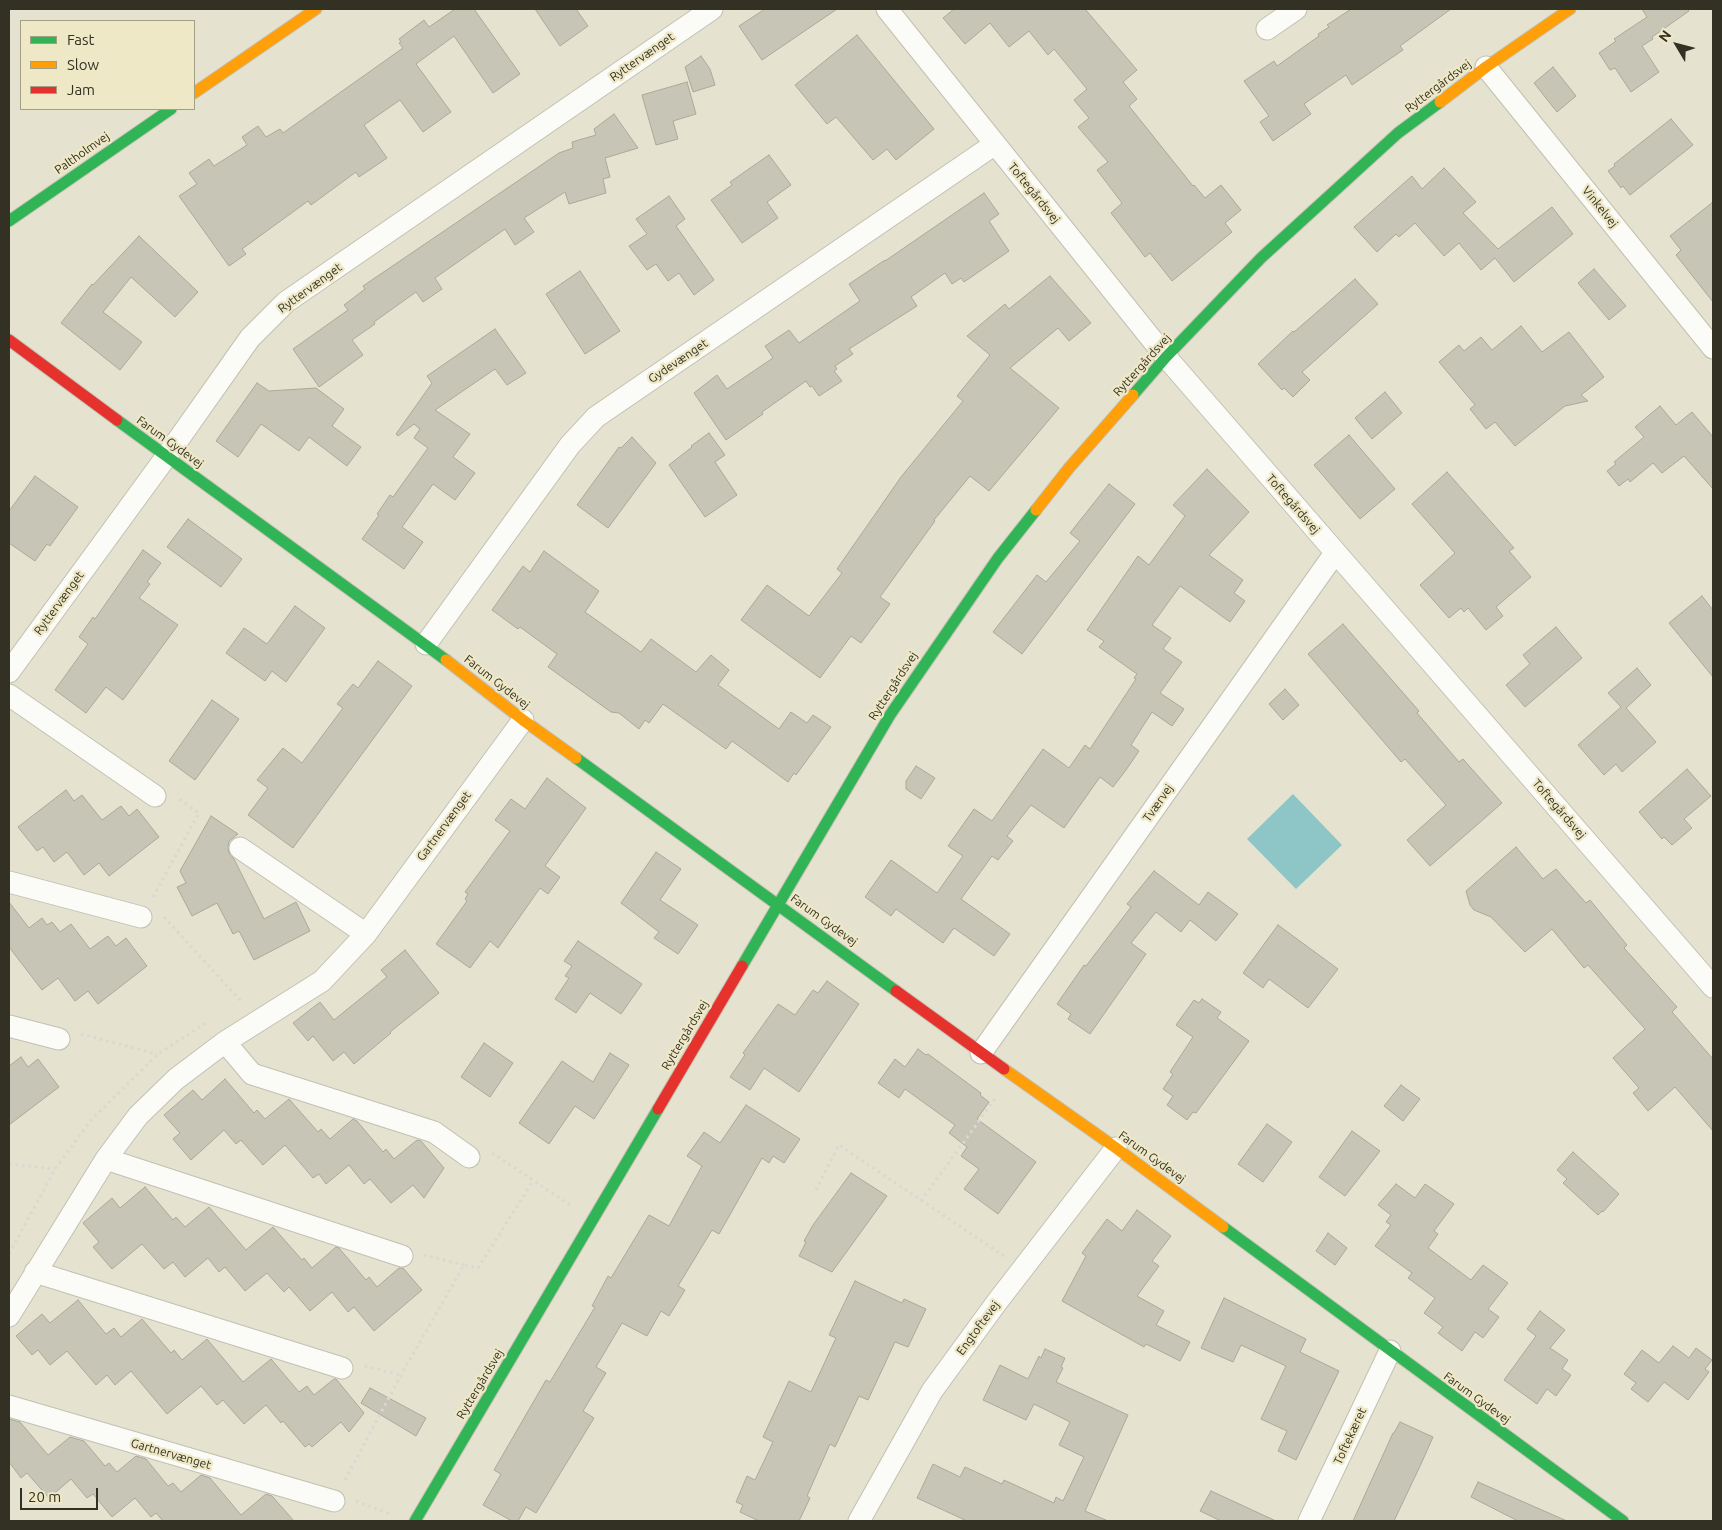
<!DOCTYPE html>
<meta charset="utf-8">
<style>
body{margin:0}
#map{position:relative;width:1722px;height:1530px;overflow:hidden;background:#e5e2cf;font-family:Ubuntu,sans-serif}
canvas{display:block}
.frame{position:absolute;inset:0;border:10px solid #333124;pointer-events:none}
.legend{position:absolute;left:20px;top:20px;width:175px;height:90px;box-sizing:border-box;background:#eee8c6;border:1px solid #a39f85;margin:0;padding:6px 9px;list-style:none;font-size:15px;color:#333124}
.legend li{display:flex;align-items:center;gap:10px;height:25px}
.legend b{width:25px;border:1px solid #a39f85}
.north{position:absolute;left:1652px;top:20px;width:50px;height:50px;-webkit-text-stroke:4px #eee8c6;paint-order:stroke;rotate:307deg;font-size:14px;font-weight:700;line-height:20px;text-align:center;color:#333124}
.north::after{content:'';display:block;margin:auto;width:18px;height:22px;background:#333124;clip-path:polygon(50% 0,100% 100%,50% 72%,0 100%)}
.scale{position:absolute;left:20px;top:1488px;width:78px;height:22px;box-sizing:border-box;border:2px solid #333124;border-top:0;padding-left:6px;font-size:15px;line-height:18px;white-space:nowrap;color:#333124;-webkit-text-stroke:4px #eee8c6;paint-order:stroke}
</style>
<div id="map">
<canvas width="1722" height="1530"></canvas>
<div class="frame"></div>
<ul class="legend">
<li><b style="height:6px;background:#30b455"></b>Fast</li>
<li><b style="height:6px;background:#ff9f0a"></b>Slow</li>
<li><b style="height:6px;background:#e5322d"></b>Jam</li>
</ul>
<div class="north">N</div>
<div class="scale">20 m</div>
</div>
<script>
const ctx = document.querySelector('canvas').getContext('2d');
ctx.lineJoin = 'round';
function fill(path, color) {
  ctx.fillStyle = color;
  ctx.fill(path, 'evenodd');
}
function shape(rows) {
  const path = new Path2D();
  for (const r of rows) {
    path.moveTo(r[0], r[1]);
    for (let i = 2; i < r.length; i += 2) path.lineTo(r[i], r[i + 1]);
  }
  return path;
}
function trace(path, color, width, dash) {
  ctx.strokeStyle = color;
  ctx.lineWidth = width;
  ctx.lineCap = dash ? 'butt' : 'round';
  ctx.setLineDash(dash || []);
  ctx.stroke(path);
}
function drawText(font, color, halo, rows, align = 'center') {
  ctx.font = font + ' Ubuntu,sans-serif';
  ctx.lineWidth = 4.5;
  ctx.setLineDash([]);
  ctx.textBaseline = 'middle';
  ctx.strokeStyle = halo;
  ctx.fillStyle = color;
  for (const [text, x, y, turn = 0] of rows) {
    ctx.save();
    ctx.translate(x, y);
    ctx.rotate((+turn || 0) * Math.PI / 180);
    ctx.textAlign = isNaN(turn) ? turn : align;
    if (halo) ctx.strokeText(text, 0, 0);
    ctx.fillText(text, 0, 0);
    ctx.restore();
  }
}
const water = shape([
 [1293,794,1342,845,1296,889,1247,839]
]);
const building = shape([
 [455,9,474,9,520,74,493,93,454,36,416,64,451,112,423,132,400,100,364,125,387,158,359,177,356,172,311,205,308,201,242,249,246,254,229,266,179,196,197,184,189,173,209,159,214,166,247,145,242,137,258,126,266,137,280,129,283,133,403,48,399,43,401,42,399,39,424,20,429,27,455,9],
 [535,9,576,9,588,26,560,46,535,9],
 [765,9,837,9,762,60,739,26,765,9],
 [954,9,1085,9,1137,70,1123,82,1137,99,1129,106,1193,186,1194,185,1205,198,1221,185,1241,210,1225,223,1232,232,1172,281,1150,253,1145,257,1111,213,1122,203,1097,170,1108,162,1078,127,1089,118,1074,100,1087,89,1054,49,1048,55,1029,31,1009,47,990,23,965,44,943,18,954,9],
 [1351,9,1451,9,1400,46,1403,50,1352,85,1346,75,1304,104,1311,114,1273,141,1260,122,1269,116,1244,81,1274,61,1277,66,1319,36,1318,34,1329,27,1327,25,1351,9],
 [1642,9,1687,9,1689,11,1652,37,1653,39,1642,46,1659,72,1631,92,1615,68,1610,70,1599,53,1616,41,1614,39,1647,17,1642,9],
 [857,35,934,129,896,160,887,149,873,160,836,117,827,124,795,85,857,35],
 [701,56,710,69,715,85,693,92,685,67,701,56],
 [1553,67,1576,96,1557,112,1534,83,1553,67],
 [687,82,696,114,673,121,678,139,656,145,642,95,687,82],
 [614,114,638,148,605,158,610,177,603,179,606,193,569,204,565,192,524,218,534,232,515,245,505,229,435,278,442,289,423,302,416,292,374,322,375,324,352,340,363,355,319,387,293,349,348,310,344,305,365,289,363,286,559,153,573,148,572,142,596,135,594,129,614,114],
 [1671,119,1693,145,1630,195,1623,186,1621,188,1608,171,1615,166,1614,164,1671,119],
 [769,155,791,185,767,202,778,218,742,243,711,200,732,185,730,182,769,155],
 [1444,168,1476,202,1463,213,1498,249,1552,207,1573,234,1514,282,1495,258,1481,270,1459,243,1444,256,1415,223,1399,237,1396,234,1377,252,1354,227,1412,176,1422,189,1444,168],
 [984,193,999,214,989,221,1009,251,964,282,961,278,952,284,945,273,911,297,917,306,849,349,853,354,835,366,837,369,834,371,842,381,819,396,812,386,810,387,806,381,762,412,763,414,726,440,694,393,717,375,727,389,773,358,765,346,789,330,799,343,860,301,849,284,885,260,885,261,984,193],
 [669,196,685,219,676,226,714,280,694,295,679,273,668,281,656,264,647,270,629,246,647,234,636,219,669,196],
 [1713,202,1713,302,1676,255,1681,250,1670,236,1713,202],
 [139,236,198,292,175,317,131,277,103,312,142,342,120,370,61,323,92,284,93,285,139,236],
 [1594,269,1626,306,1609,320,1578,283,1594,269],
 [580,271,620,331,585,354,546,294,580,271],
 [1050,276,1091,323,1069,341,1058,328,1010,368,1059,408,989,491,970,476,934,520,935,521,880,597,890,604,861,643,851,636,820,678,741,620,767,585,809,616,842,573,837,569,901,477,963,401,957,396,990,355,967,336,1005,304,1009,309,1050,276],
 [1355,279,1378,304,1302,372,1310,380,1293,397,1284,388,1282,390,1258,364,1293,331,1294,332,1355,279],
 [1521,326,1542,352,1569,332,1604,377,1581,395,1588,401,1565,406,1515,446,1495,422,1486,429,1470,409,1475,405,1439,362,1459,345,1464,351,1481,337,1492,350,1521,326],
 [495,329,526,373,507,385,495,369,435,410,470,434,453,457,475,473,455,500,433,484,402,527,423,542,404,569,362,539,379,515,377,514,390,495,393,497,428,448,414,438,420,429,414,424,398,436,396,434,432,383,427,376,495,329],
 [257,383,269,391,316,388,344,409,332,426,361,447,347,466,309,437,299,451,261,424,238,457,216,441,257,383],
 [1385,392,1402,413,1372,439,1355,418,1385,392],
 [1660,406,1676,425,1692,412,1713,437,1713,489,1684,456,1662,473,1653,463,1630,482,1628,479,1619,486,1607,471,1616,464,1614,462,1644,437,1635,427,1660,406],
 [709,433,725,455,715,462,737,495,705,517,669,465,692,447,691,446,709,433],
 [1349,435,1395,489,1360,519,1314,465,1349,435],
 [632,437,656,463,608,528,577,505,619,447,621,448,632,437],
 [1207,469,1249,512,1209,555,1243,580,1234,593,1245,601,1230,622,1180,586,1152,625,1171,638,1163,649,1182,662,1160,693,1184,709,1172,726,1152,712,1131,745,1139,751,1126,770,1113,787,1100,777,1064,828,1031,805,1007,836,1013,841,998,860,992,856,961,899,1010,934,994,956,954,928,943,943,896,909,891,916,865,897,891,860,937,893,963,856,948,846,974,809,992,821,1043,749,1069,768,1085,745,1090,749,1136,679,1134,678,1137,674,1099,647,1104,641,1087,630,1138,556,1149,565,1185,516,1173,505,1207,469],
 [1447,472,1514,548,1509,551,1531,577,1496,607,1503,616,1486,630,1468,608,1464,612,1461,608,1449,618,1420,585,1455,553,1412,504,1447,472],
 [35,476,78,507,50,546,47,544,35,561,9,543,9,511,35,476],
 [1109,484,1135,504,1022,654,993,632,1037,575,1046,582,1080,541,1070,533,1109,484],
 [188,519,242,559,221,587,167,547,188,519],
 [143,550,161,563,147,582,150,584,139,598,178,625,123,700,106,687,86,713,55,690,88,644,79,637,93,617,95,619,143,550],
 [544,551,599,591,585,612,641,652,651,639,696,672,711,655,729,670,718,685,779,729,791,712,807,723,813,715,831,727,796,775,794,773,788,782,732,741,726,749,663,704,649,723,645,720,639,729,619,713,611,712,548,667,557,654,520,627,518,629,492,610,523,566,530,572,544,551],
 [1702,596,1713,610,1713,677,1669,623,1702,596],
 [295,606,325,628,286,682,272,671,265,681,226,653,244,628,267,644,295,606],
 [1343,624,1419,711,1417,713,1459,762,1463,759,1502,803,1430,866,1407,840,1446,805,1405,759,1401,762,1308,654,1343,624],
 [1556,627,1582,658,1525,707,1506,685,1530,664,1523,655,1556,627],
 [378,661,412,686,293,848,248,815,268,788,257,780,283,748,302,763,343,708,337,704,353,684,358,688,378,661],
 [1637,668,1651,685,1626,708,1656,742,1622,772,1616,764,1604,775,1578,745,1621,707,1608,693,1637,668],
 [1285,689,1299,705,1283,720,1269,704,1285,689],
 [212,700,239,719,195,780,169,761,212,700],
 [916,766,935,778,921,799,906,789,906,781,916,766],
 [1687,769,1711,796,1684,819,1692,828,1672,845,1664,837,1662,839,1639,812,1687,769],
 [547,778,586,808,545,866,560,877,548,894,540,888,498,948,490,941,470,968,436,944,467,901,465,899,468,894,465,892,510,831,495,820,511,799,525,809,547,778],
 [66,790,74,801,82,795,102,820,121,806,129,816,137,809,159,837,109,876,99,863,84,875,67,852,54,862,43,847,37,851,18,827,66,790],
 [211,816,238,834,229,841,228,848,229,853,234,859,264,919,296,902,310,931,254,960,239,931,233,934,217,903,192,916,177,887,186,883,180,871,211,816],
 [1516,847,1543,879,1556,869,1586,903,1590,900,1627,945,1624,948,1677,1007,1672,1012,1713,1059,1713,1131,1675,1087,1648,1111,1633,1093,1639,1088,1613,1058,1645,1029,1588,965,1584,968,1552,929,1525,952,1491,917,1474,910,1470,905,1466,891,1516,847],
 [656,852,681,869,660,900,698,925,678,954,654,938,659,932,621,903,656,852],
 [1154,871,1199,905,1208,892,1238,914,1216,941,1190,920,1181,932,1156,912,1131,943,1146,954,1090,1034,1068,1019,1071,1014,1057,1004,1084,965,1086,966,1131,907,1127,904,1154,871],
 [9,902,29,928,42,918,47,925,52,922,60,932,71,924,90,949,108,936,116,946,126,938,147,966,98,1004,88,991,75,1001,58,978,42,990,9,947,9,902],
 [1278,925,1338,969,1308,1008,1269,979,1263,988,1243,973,1278,925],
 [578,941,642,984,621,1014,590,993,576,1013,555,999,569,978,565,976,572,966,564,961,578,941],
 [405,950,439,993,390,1032,391,1033,354,1064,344,1052,333,1061,313,1036,308,1041,293,1023,320,1002,334,1020,387,977,381,970,405,950],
 [827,981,859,1004,799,1092,764,1068,750,1090,730,1077,745,1055,743,1053,778,1004,795,1015,813,990,818,993,827,981],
 [1202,999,1221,1012,1217,1018,1249,1041,1196,1113,1193,1112,1187,1120,1167,1105,1173,1096,1163,1089,1173,1074,1170,1072,1193,1037,1176,1025,1194,1000,1199,1003,1202,999],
 [484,1043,513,1063,490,1097,461,1077,484,1043],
 [918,1049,926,1055,928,1054,981,1093,980,1095,989,1102,977,1119,1036,1162,998,1214,964,1189,979,1169,961,1156,967,1147,949,1133,955,1125,905,1089,899,1098,878,1083,895,1059,905,1067,918,1049],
 [610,1053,629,1065,594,1119,575,1106,549,1144,519,1123,562,1061,593,1082,610,1053],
 [21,1057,28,1067,38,1059,59,1087,9,1125,9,1066,21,1057],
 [225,1079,254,1113,257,1110,265,1119,289,1099,318,1132,321,1129,330,1139,353,1119,357,1121,383,1152,386,1149,394,1159,417,1140,421,1141,444,1168,424,1198,413,1185,391,1203,370,1179,364,1184,349,1165,326,1184,319,1174,313,1178,285,1145,263,1165,241,1140,236,1144,224,1130,191,1160,173,1139,180,1133,164,1115,193,1090,202,1100,225,1079],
 [1401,1085,1420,1099,1403,1121,1384,1106,1401,1085],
 [746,1105,800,1139,784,1163,773,1156,769,1163,762,1158,719,1234,712,1230,678,1286,685,1290,669,1316,661,1311,647,1336,622,1323,596,1367,606,1373,583,1411,594,1418,536,1513,526,1507,518,1521,512,1521,483,1505,501,1474,494,1470,546,1380,550,1382,595,1307,592,1306,608,1276,611,1278,649,1215,669,1226,702,1166,687,1156,704,1132,720,1143,746,1105],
 [1267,1124,1292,1142,1263,1182,1238,1164,1267,1124],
 [1352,1131,1380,1151,1345,1196,1319,1177,1352,1131],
 [1573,1152,1619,1194,1603,1212,1602,1211,1598,1215,1563,1183,1567,1179,1557,1170,1573,1152],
 [851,1173,887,1196,832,1272,799,1256,806,1242,804,1241,813,1225,851,1173],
 [1396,1184,1415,1198,1425,1184,1454,1204,1434,1231,1438,1234,1428,1248,1471,1280,1483,1265,1508,1283,1488,1309,1499,1317,1483,1338,1475,1332,1462,1351,1438,1333,1443,1327,1424,1313,1435,1298,1408,1278,1412,1273,1375,1246,1391,1225,1386,1222,1391,1215,1378,1205,1396,1184],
 [145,1187,173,1220,176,1217,185,1227,209,1207,246,1250,273,1227,302,1260,304,1258,312,1268,336,1247,339,1248,366,1280,369,1277,377,1287,399,1268,403,1268,422,1290,374,1331,354,1307,348,1312,332,1292,310,1311,289,1287,284,1292,267,1273,245,1291,225,1267,219,1272,208,1258,185,1277,173,1262,164,1269,142,1244,112,1269,93,1247,99,1242,83,1223,112,1198,120,1208,145,1187],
 [1137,1210,1171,1236,1152,1261,1159,1266,1137,1296,1164,1311,1156,1325,1190,1342,1180,1361,1146,1344,1144,1347,1062,1301,1086,1256,1082,1253,1107,1219,1122,1231,1137,1210],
 [1328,1233,1347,1248,1335,1265,1316,1251,1328,1233],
 [855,1281,902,1303,904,1299,926,1309,908,1347,895,1342,868,1400,859,1396,835,1447,830,1444,807,1496,810,1498,799,1521,759,1521,740,1512,743,1505,736,1502,747,1476,755,1480,773,1442,763,1437,789,1381,811,1392,836,1338,829,1335,855,1281],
 [1224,1298,1306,1339,1300,1352,1339,1371,1296,1460,1278,1451,1287,1431,1261,1419,1286,1366,1241,1345,1233,1362,1201,1348,1224,1298],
 [78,1300,106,1334,114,1328,121,1337,142,1319,171,1353,174,1350,182,1360,207,1339,243,1382,271,1359,299,1392,307,1386,314,1395,334,1379,336,1379,364,1413,349,1432,341,1422,312,1447,309,1444,305,1447,283,1421,281,1423,266,1405,244,1424,223,1400,217,1405,201,1386,167,1414,131,1371,115,1385,107,1375,96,1385,67,1351,50,1365,38,1350,32,1355,16,1336,42,1314,50,1323,78,1300],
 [1540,1311,1565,1330,1550,1348,1568,1360,1562,1369,1571,1375,1556,1396,1547,1389,1537,1404,1504,1380,1536,1336,1527,1329,1540,1311],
 [1673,1346,1689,1358,1696,1348,1712,1360,1705,1369,1709,1372,1688,1400,1664,1382,1648,1402,1631,1389,1636,1383,1624,1374,1642,1350,1659,1363,1673,1346],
 [1045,1349,1065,1358,1061,1367,1063,1368,1056,1382,1128,1415,1085,1511,1108,1521,967,1521,917,1498,933,1464,960,1477,965,1467,1002,1484,1004,1480,1054,1503,1056,1497,1063,1501,1084,1457,1059,1445,1070,1422,1034,1404,1026,1420,983,1400,1000,1365,1028,1379,1039,1356,1041,1358,1045,1349],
 [370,1388,426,1418,416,1436,361,1403,370,1388],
 [9,1419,20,1422,48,1455,70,1437,84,1441,105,1466,109,1463,117,1472,136,1456,146,1459,168,1486,173,1483,181,1492,201,1475,210,1478,241,1515,266,1494,272,1496,294,1521,163,1521,156,1513,151,1517,135,1498,112,1517,93,1494,87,1498,71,1479,49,1498,27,1473,21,1478,9,1462,9,1419],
 [1400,1422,1433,1437,1421,1464,1394,1521,1353,1521,1393,1433,1394,1433,1400,1422],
 [1478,1482,1567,1521,1518,1521,1471,1497,1478,1482],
 [1211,1491,1276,1521,1221,1521,1200,1511,1211,1491]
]);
const path = shape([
 [153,897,199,813,178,798],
 [164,917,241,1001],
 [81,1034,157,1054],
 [492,1154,494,1154,570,1205],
 [9,1164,55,1169],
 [816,1190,839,1145,1004,1256],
 [921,1201,997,1096],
 [9,1254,55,1169,92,1119,158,1054,209,1021],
 [424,1255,464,1265],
 [365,1366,401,1375],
 [345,1480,401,1375,464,1265,478,1268,533,1181],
 [356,1501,390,1514]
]);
const street = shape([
 [887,9,1166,357,1713,987],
 [1267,29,1296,9],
 [1486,67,1713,348],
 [426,644,570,445,596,417,995,144],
 [9,672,166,457,250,338,286,302,712,9],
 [9,695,155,796],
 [240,848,366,934],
 [9,882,141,917],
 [9,1026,59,1039],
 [225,1042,252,1074,434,1132,469,1157],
 [981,1053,1335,553],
 [106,1159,402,1256],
 [35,1272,342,1368],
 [9,1316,106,1159,138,1116,176,1079,225,1042,322,981,366,934,523,720],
 [9,1406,334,1501],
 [859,1521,932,1391,997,1302,1116,1148],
 [1309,1521,1390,1351]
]);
const fast = shape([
 [9,221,171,109],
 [1133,395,1166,357,1261,258,1398,133,1440,102],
 [117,420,446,660],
 [576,758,896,991],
 [742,966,890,715,998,558,1036,510],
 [1223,1227,1623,1521],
 [415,1521,658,1109]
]);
const slow = shape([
 [194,93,316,9],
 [1440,102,1486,67,1570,9],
 [1036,510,1069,468,1133,395],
 [446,660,523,720,576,758],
 [1004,1069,1116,1148,1223,1227]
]);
const jam = shape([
 [9,340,117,420],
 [896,991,1004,1069],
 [658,1109,742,966]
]);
const streetNames = [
 ["Ryttervænget",642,57,-35],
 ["Ryttergårdsvej",1438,86,-37],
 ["Paltholmvej",82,153,-35],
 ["Toftegårdsvej",1034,193,51],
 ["Vinkelvej",1600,207,51],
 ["Ryttervænget",310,288,-36],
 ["Gydevænget",678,361,-34],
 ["Ryttergårdsvej",1142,365,-48],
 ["Farum Gydevej",170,442,36],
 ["Toftegårdsvej",1293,504,49],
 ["Ryttervænget",59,603,-54],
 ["Farum Gydevej",497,682,38],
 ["Ryttergårdsvej",893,686,-57],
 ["Tværvej",1158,803,-55],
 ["Toftegårdsvej",1559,809,49],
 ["Gartnervænget",444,826,-54],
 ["Farum Gydevej",824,920,36],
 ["Ryttergårdsvej",685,1035,-59],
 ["Farum Gydevej",1152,1157,36],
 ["Engtoftevej",978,1328,-54],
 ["Ryttergårdsvej",480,1384,-59],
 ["Farum Gydevej",1477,1398,36],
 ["Toftekæret",1350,1436,-65],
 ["Gartnervænget",171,1454,16]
];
fill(water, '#8ec5c6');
fill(building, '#c7c5b6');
trace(building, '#aba89a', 1);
trace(street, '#c2c0b1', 23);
trace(fast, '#c2c0b1', 13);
trace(slow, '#c2c0b1', 13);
trace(jam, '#c2c0b1', 13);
trace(path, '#d9d8d2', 3, [2.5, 4]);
trace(street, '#fbfbf8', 21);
trace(fast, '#30b455', 11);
trace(slow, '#ff9f0a', 11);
trace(jam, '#e5322d', 11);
drawText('12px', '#333124', '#eee8c6', streetNames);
</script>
